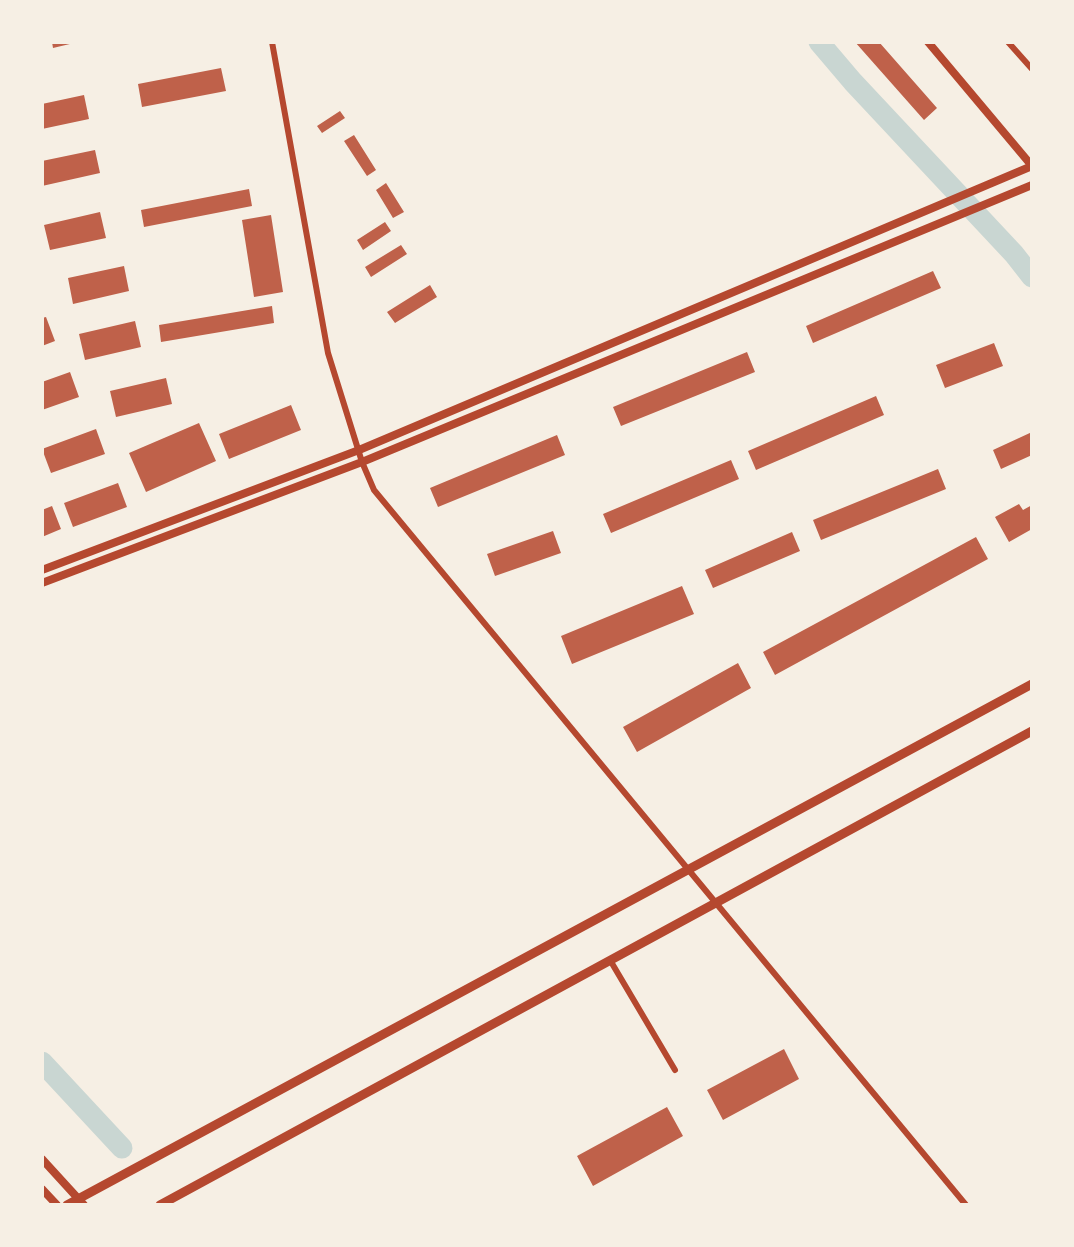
<!DOCTYPE html>
<style>
body{margin:0}
#map{position:relative;width:1074px;height:1247px;overflow:hidden;background:#f6efe4;font-family:"Open Sans",sans-serif}
canvas{display:block}
.frame{position:absolute;inset:0;border:44px solid #f6efe4;pointer-events:none}
</style>
<div id="map">
<canvas width="1074" height="1247"></canvas>
<div class="frame"></div>
</div>
<script>
const ctx = document.querySelector('canvas').getContext('2d');
ctx.lineJoin = 'round';
function shape(rows) {
  const path = new Path2D();
  for (const r of rows) {
    path.moveTo(r[0], r[1]);
    for (let i = 2; i < r.length; i += 2) path.lineTo(r[i], r[i + 1]);
  }
  return path;
}
function trace(path, color, width, dash) {
  ctx.strokeStyle = color;
  ctx.lineWidth = width;
  ctx.lineCap = dash ? 'butt' : 'round';
  ctx.setLineDash(dash || []);
  ctx.stroke(path);
}
function fill(path, color) {
  ctx.fillStyle = color;
  ctx.fill(path, 'evenodd');
}
const river = shape([
 [819,42,853,82,1014,254,1032,277],
 [42,1062,122,1148]
]);
const building = shape([
 [52,42,74,42,74,43,53,48],
 [855,42,879,42,937,108,924,120],
 [221,68,226,91,142,107,138,84],
 [84,95,89,119,42,129,42,104],
 [340,111,345,118,322,133,317,126],
 [354,135,376,170,367,176,344,141],
 [95,150,100,173,42,186,42,161],
 [386,183,404,212,393,218,376,190],
 [249,189,252,206,144,227,141,210],
 [100,212,106,238,50,250,44,225],
 [271,215,283,292,254,297,242,220],
 [385,222,391,231,363,250,357,240],
 [401,245,407,254,371,277,365,267],
 [124,266,129,291,73,304,68,278],
 [933,271,941,288,813,343,806,326],
 [430,285,437,297,395,323,387,312],
 [272,306,274,323,161,342,159,325],
 [46,317,55,341,42,346,42,318],
 [135,321,141,347,85,360,79,334],
 [994,343,1003,366,945,388,936,365],
 [747,352,755,372,621,426,613,407],
 [70,372,79,397,42,410,42,382],
 [166,378,172,404,116,417,110,391],
 [876,396,884,415,756,470,748,451],
 [291,405,301,430,229,459,219,434],
 [199,423,216,461,146,492,129,453],
 [96,429,105,454,51,473,42,449],
 [1032,432,1032,455,1001,469,993,450],
 [557,435,565,455,438,507,430,488],
 [731,460,739,479,611,533,603,514],
 [938,469,946,489,821,540,813,520],
 [118,483,127,507,73,527,64,503],
 [1019,504,1023,510,1032,505,1032,529,1009,542,995,517],
 [52,506,61,529,42,537,42,510],
 [553,531,561,553,495,576,487,554],
 [792,532,800,551,713,588,705,570],
 [976,537,988,559,775,675,763,652],
 [682,586,694,614,572,664,561,636],
 [738,663,751,688,637,752,623,727],
 [784,1049,799,1079,723,1120,707,1090],
 [667,1107,683,1136,593,1186,577,1156]
]);
const minor = shape([
 [272,42,328,353,362,462,374,490,966,1205],
 [1008,42,1032,69],
 [610,960,675,1070]
]);
const tertiary = shape([
 [928,42,1032,166],
 [42,570,359,450,1032,166],
 [42,583,362,462,1032,185],
 [42,1159,84,1205],
 [42,1189,57,1205]
]);
const secondary = shape([
 [67,1205,1032,684],
 [160,1205,1032,731]
]);
trace(river, '#c9d6d2', 21);
fill(building, '#bf614a');
trace(minor, '#b5482f', 6);
trace(tertiary, '#b5482f', 8);
trace(secondary, '#b5482f', 9);
</script>
